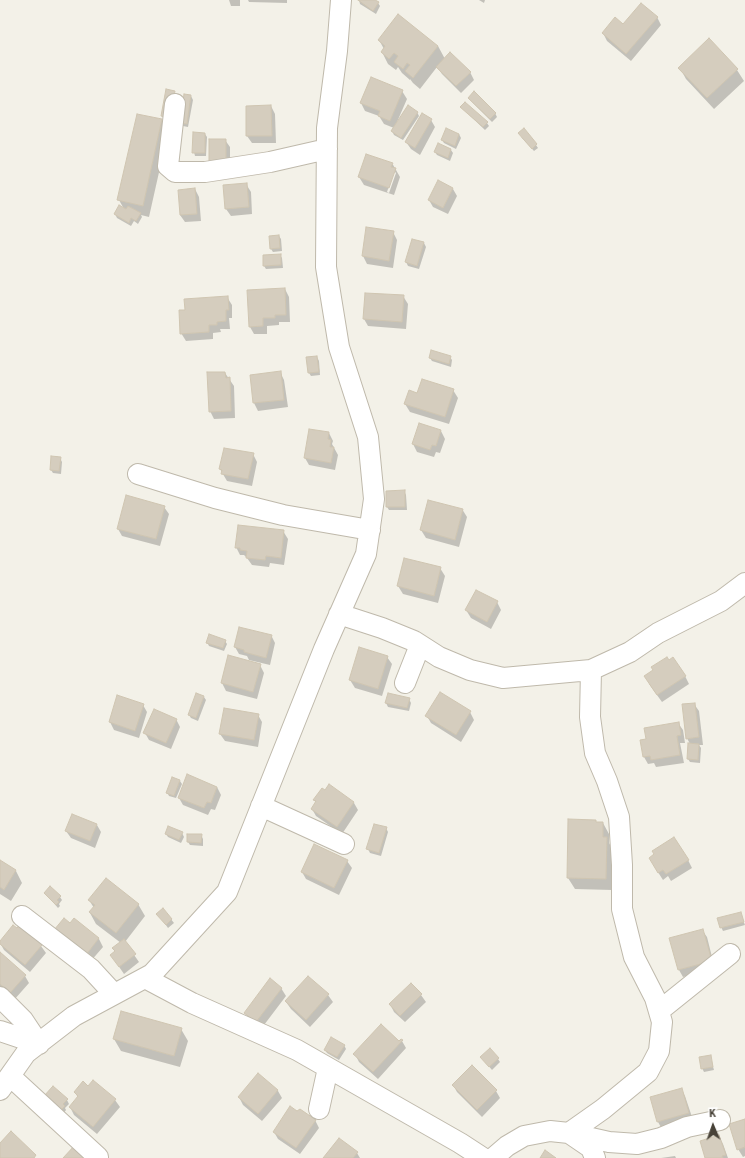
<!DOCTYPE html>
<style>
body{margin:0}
#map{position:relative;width:745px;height:1158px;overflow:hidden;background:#f3f1e8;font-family:"Source Sans 3",sans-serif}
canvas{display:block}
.north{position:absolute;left:693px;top:1106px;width:40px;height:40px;-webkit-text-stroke:3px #fff;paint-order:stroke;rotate:358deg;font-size:11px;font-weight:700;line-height:16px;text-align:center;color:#474137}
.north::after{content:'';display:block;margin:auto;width:14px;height:18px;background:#474137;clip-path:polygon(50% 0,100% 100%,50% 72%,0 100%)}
</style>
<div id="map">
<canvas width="745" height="1158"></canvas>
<div class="north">K</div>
</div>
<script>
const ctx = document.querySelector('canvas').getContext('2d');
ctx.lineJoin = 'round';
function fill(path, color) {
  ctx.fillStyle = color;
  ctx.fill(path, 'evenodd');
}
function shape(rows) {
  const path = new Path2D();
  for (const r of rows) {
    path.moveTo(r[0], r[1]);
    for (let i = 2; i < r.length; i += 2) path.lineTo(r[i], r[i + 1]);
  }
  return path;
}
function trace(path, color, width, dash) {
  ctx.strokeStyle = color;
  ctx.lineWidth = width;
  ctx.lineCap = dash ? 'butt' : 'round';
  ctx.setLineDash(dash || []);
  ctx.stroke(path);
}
const shadow = shape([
 [229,0,240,0,240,6,231,6],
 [248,0,287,0,287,3,249,2],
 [359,0,374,0,378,3,380,6,376,14,360,4],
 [479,0,485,0,484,3],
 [657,17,661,25,631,61,607,41,603,33,623,25],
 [379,40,438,46,445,59,470,72,474,80,461,93,442,74,437,67,420,89,413,83,410,79,410,80,402,73,398,67,396,70,388,64,382,52,384,49],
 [709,40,737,70,744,81,714,109,686,79,680,68],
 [402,91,407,99,397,122,417,112,419,116,403,140,394,135,392,131,394,128,384,124,379,116,365,111,361,103],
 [191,96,193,100,188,127,183,126,181,123],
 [469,98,495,113,497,117,492,122,471,101],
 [271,106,275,114,276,143,252,143,247,136],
 [462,107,487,123,489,126,485,130,464,110],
 [162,120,168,132,149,217,141,215,142,217,138,224,134,221,131,226,117,218,115,214,124,209,119,200],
 [431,120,435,127,420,155,411,149,406,142],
 [205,134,207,137,206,156,195,156,194,152],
 [459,134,461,138,456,149,444,143,442,140],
 [521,137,536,145,538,148,534,151],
 [225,140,230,147,230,171,215,171],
 [451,150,453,153,450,161,437,155,435,152],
 [392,163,400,177,394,195,364,185,359,177],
 [394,171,396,173,389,193,387,192],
 [438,182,453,189,457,196,448,214,433,207,429,200],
 [246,184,251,192,252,214,231,216,226,209],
 [195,189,199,197,201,221,185,222,180,215],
 [367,228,393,232,397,240,393,268,367,264,363,256],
 [279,236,281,239,282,251,273,252,271,249],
 [412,240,424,243,426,247,419,269,408,266,406,262],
 [280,255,282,258,283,268,266,269,264,266],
 [285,289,289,297,290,322,279,322,279,325,267,326,267,334,254,334,250,327],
 [403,296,408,304,406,329,368,326,364,319],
 [227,297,232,305,232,318,229,318,230,329,220,329,221,332,213,333,213,339,186,341,181,333,186,311],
 [317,357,319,361,320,375,311,376,309,373],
 [450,357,452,360,451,367,432,361,430,358],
 [280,372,284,380,288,407,258,411,254,403,251,375],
 [225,373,234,386,235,418,214,419,210,411],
 [453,390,458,398,449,424,410,412,405,404,418,394],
 [420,424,441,431,445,439,440,453,436,452,434,457,417,452,413,444],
 [329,433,333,441,332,444,338,455,335,470,309,465,305,458],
 [253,454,257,462,252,486,227,481,220,469],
 [60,458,62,462,61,474,53,473,51,470],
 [404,491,406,495,407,510,389,510,387,507],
 [164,507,169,514,160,546,122,536,118,529],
 [462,509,467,517,459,547,426,538,421,530],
 [283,531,288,539,284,565,270,563,269,567,252,565,247,558,244,555,240,555,236,547],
 [440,568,445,576,438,603,403,594,398,586],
 [497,602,501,610,491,629,471,618,466,610],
 [271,635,275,643,270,665,249,660,247,656,239,654,235,647],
 [225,641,227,644,224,651,209,646,207,642],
 [387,657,392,664,382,696,355,688,350,680],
 [260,665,264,673,257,699,226,691,222,683],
 [685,676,689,684,662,702,649,684],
 [204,697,206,700,198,721,191,718,189,715],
 [409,699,411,703,409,711,388,707,386,703],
 [694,704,699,711,703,745,699,745,701,748,700,763,690,762,688,759,690,744,687,738],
 [143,705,147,712,139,738,114,730,110,722],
 [470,712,474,720,461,742,431,723,427,716],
 [258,715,262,722,258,747,225,741,220,734],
 [176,719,180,727,171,749,149,740,145,733],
 [678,723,683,730,685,743,680,743,684,763,656,767,654,763,648,764,644,757,647,740],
 [180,781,182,784,176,798,169,796,167,792],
 [329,785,354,803,358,810,342,834,316,816,312,809,316,803,314,800,325,791],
 [217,787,221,795,215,810,211,809,208,815,183,805,179,798],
 [603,823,609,834,609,843,613,850,612,890,575,889,568,878],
 [97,825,101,832,95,848,71,838,66,831],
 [169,827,182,833,184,837,181,843,168,837,166,834],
 [386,828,388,832,381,856,370,853,368,849],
 [201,835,203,839,203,846,190,845,188,842],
 [656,855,688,860,692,868,671,881,668,876,663,880,654,866],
 [0,861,16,871,22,883,11,901,0,894],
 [347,861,352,868,339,895,306,879,302,872],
 [45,893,60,897,62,900,59,904,60,906,58,908],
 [89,900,138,904,145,916,125,942,139,962,124,974,111,955,115,951,121,943,96,924,90,913,94,908],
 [163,909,174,923,168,928,160,917],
 [740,913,745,925,723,931,721,927],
 [74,919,99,939,103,947,90,962,70,924],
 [702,930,707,937,715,969,683,977,679,970],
 [0,943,41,946,46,953,30,972,4,950],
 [0,953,25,976,29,983,14,1000,0,987],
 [411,984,421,995,426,1002,405,1022,394,1012,390,1004],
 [281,988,286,996,261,1029,250,1020,245,1013],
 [328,995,333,1002,310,1027,291,1009,286,1002],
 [121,1013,181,1029,188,1041,180,1067,121,1051,114,1039],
 [402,1041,406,1048,378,1079,359,1062,355,1054],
 [344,1045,346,1049,339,1060,327,1053,325,1050],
 [710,1056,714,1070,704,1072,702,1068],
 [481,1057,498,1059,500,1062,492,1070],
 [258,1074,278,1091,282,1098,262,1121,243,1105,239,1097],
 [453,1085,496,1091,500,1098,482,1117,457,1092],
 [53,1088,67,1100,69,1104,65,1108,66,1110,63,1114],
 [681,1089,685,1096,693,1120,662,1129,658,1122,651,1098],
 [75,1092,115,1100,120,1107,97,1134,74,1115,70,1107,78,1098],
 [315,1120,319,1128,300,1154,278,1139,274,1132],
 [745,1120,745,1156,743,1157,738,1149],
 [719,1136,723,1144,728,1158,706,1158],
 [357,1153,360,1158,324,1158],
 [675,1156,676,1158,661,1158]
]);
const building = shape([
 [358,0,375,0,379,2,373,11,358,0],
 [641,3,658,17,626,54,602,33,615,17,623,24,641,3],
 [398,14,438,46,413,78,405,71,410,65,407,63,403,69,394,62,398,56,394,53,389,59,381,52,385,46,378,40,398,14],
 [709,38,738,69,707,98,678,68,709,38],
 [450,52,471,72,456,86,436,67,450,52],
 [371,77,403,90,390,121,378,116,380,111,360,103,371,77],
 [166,89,175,91,169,121,165,117,161,116,166,89],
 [474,91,496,113,490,119,468,98,474,91],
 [184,94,191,95,187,124,180,123,184,94],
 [465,102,488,122,483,127,460,107,465,102],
 [271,105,272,136,246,136,246,106,271,105],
 [408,105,418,112,401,138,391,131,408,105],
 [422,113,432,119,415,148,405,142,422,113],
 [137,114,162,119,143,206,117,200,137,114],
 [446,128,459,134,455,146,441,140,446,128],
 [524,128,537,144,532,149,518,133,524,128],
 [193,132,205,133,205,153,192,153,193,132],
 [209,139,226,139,226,164,209,164,209,139],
 [438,143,451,149,448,158,434,152,438,143],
 [366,154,393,163,391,167,396,168,389,188,358,177,366,154],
 [438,180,453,188,443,208,428,200,438,180],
 [247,183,249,207,225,209,223,185,247,183],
 [195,188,197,214,180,215,178,190,195,188],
 [119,205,126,209,128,206,141,213,136,221,131,218,129,223,114,214,119,205],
 [366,227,394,231,389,261,362,256,366,227],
 [279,235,280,248,270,249,269,236,279,235],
 [412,239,424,242,417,266,405,262,412,239],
 [281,254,281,265,263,266,263,255,281,254],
 [285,288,286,315,275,315,275,318,263,318,263,326,249,327,247,290,285,288],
 [365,293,404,295,402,322,363,319,365,293],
 [228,296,229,310,226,310,226,321,217,322,217,325,209,325,209,332,180,334,179,310,185,310,184,299,228,296],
 [431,350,451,356,449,364,429,358,431,350],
 [317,356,319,372,308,373,306,357,317,356],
 [281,371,284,400,253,403,250,375,281,371],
 [207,372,225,372,226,378,230,377,231,411,209,412,207,372],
 [422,379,454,389,445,417,404,404,409,390,417,393,422,379],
 [419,423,441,430,436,446,432,445,430,450,412,444,419,423],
 [309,429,329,432,328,439,331,440,330,447,334,447,331,463,304,458,309,429],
 [224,448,254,453,248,479,221,474,222,470,219,469,224,448],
 [51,456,61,457,59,471,50,470,51,456],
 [405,490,405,507,386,507,386,491,405,490],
 [126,495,165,506,156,539,117,529,126,495],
 [428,500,463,509,455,540,420,530,428,500],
 [238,525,284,530,281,558,266,556,265,560,246,558,247,551,240,550,240,548,235,548,238,525],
 [404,558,441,567,434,596,397,586,404,558],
 [476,590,498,601,487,622,465,610,476,590],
 [239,627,272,635,266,658,244,652,244,650,234,647,239,627],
 [209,634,226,640,223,648,206,643,209,634],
 [359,647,388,656,378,689,349,680,359,647],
 [228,655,261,664,253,692,221,683,228,655],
 [667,657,669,660,673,657,686,676,657,695,644,676,653,670,651,667,667,657],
 [440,692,471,711,456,735,425,716,440,692],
 [196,693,204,696,196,718,188,715,196,693],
 [388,693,410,698,407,708,385,703,388,693],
 [117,695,144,704,135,731,109,722,117,695],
 [695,703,699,737,686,739,682,704,695,703],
 [224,708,259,714,254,740,219,734,224,708],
 [154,709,177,719,166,743,143,733,154,709],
 [679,722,681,735,677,736,680,755,651,760,650,756,643,757,640,740,646,739,644,728,679,722],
 [688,743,699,744,698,760,687,759,688,743],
 [187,774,217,787,211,803,207,802,204,808,178,798,187,774],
 [172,777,180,780,174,796,166,793,172,777],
 [329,784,354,802,337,827,311,809,316,801,313,800,322,788,325,790,329,784],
 [72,814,97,824,90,841,65,831,72,814],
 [568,819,596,820,596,822,603,822,603,837,607,837,606,879,567,878,568,819],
 [374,824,387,827,379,853,366,849,374,824],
 [168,826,183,832,179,840,165,834,168,826],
 [187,834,202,834,201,843,187,842,187,834],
 [674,837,689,860,666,874,663,870,658,873,649,858,654,854,652,851,674,837],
 [314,844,348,860,334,888,301,872,314,844],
 [0,860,16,870,4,890,0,887,0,860],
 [106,878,139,904,116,933,89,912,95,905,88,900,106,878],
 [50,886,61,896,57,900,59,902,56,905,44,893,50,886],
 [163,908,172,919,166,925,156,914,163,908],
 [741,912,744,922,720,928,717,918,741,912],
 [64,918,70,923,74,918,99,938,86,955,54,930,64,918],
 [13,925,17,928,19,925,42,945,25,965,0,944,0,941,13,925],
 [703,929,712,961,678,970,669,938,703,929],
 [124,939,136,954,119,967,110,955,115,951,112,948,124,939],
 [0,952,26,975,10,993,0,984,0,952],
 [308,976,329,994,306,1020,285,1001,308,976],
 [270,978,282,988,256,1022,244,1013,270,978],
 [411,983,422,994,400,1016,389,1004,411,983],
 [121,1011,182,1028,174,1056,113,1039,121,1011],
 [381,1024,399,1041,401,1039,403,1040,373,1072,353,1054,381,1024],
 [331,1037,345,1045,337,1057,324,1050,331,1037],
 [490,1048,499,1058,489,1067,480,1057,490,1048],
 [711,1055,713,1067,701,1069,699,1057,711,1055],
 [472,1065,497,1090,477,1110,452,1085,472,1065],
 [258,1073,278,1090,258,1114,238,1097,258,1073],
 [93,1080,116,1099,93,1127,69,1107,78,1096,74,1092,83,1081,88,1086,93,1080],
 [53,1086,68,1099,63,1104,65,1106,60,1111,44,1096,53,1086],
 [682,1088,689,1113,657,1122,650,1097,682,1088],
 [290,1106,297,1111,300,1109,316,1120,296,1148,273,1132,290,1106],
 [745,1119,745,1147,737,1150,729,1124,745,1119],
 [11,1131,36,1155,34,1158,0,1158,0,1143,11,1131],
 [719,1135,726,1155,722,1156,723,1158,705,1158,700,1141,719,1135],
 [339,1138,358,1152,353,1158,323,1158,339,1138],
 [75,1145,89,1158,63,1158,75,1145],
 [545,1150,556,1158,540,1158,545,1150]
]);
const minor = shape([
 [175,104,168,166,175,172,205,172,270,162,327,149],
 [138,474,215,498,283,515,370,530],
 [339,614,382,628,414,641,439,657,470,670,503,678,591,670,630,652,658,633,721,601,745,583],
 [405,683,420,645],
 [261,806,344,844],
 [22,916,91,969,114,994],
 [145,978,192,1003,297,1050,460,1143,483,1158],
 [0,997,23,1020,39,1044],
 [659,1011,730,954],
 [0,1031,39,1044],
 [10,1076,98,1157],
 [0,1090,26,1053,74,1016,152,974,227,892,324,649,366,554,374,499,368,437,339,347,326,267,327,128,337,51,341,0],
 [319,1109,328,1068],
 [569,1133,603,1109,648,1072,659,1051,662,1022,655,998,634,957,622,909,622,865,619,817,607,781,595,753,590,717,591,670],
 [569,1133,609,1142,637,1144,661,1138,687,1127,720,1120],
 [493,1158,507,1146,524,1136,550,1131,569,1133,591,1148,595,1158]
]);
fill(shadow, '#0003');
fill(building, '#d5cdbe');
trace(building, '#cfc5b1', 1);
trace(minor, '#bfb9ab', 22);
trace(minor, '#fff', 20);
</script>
